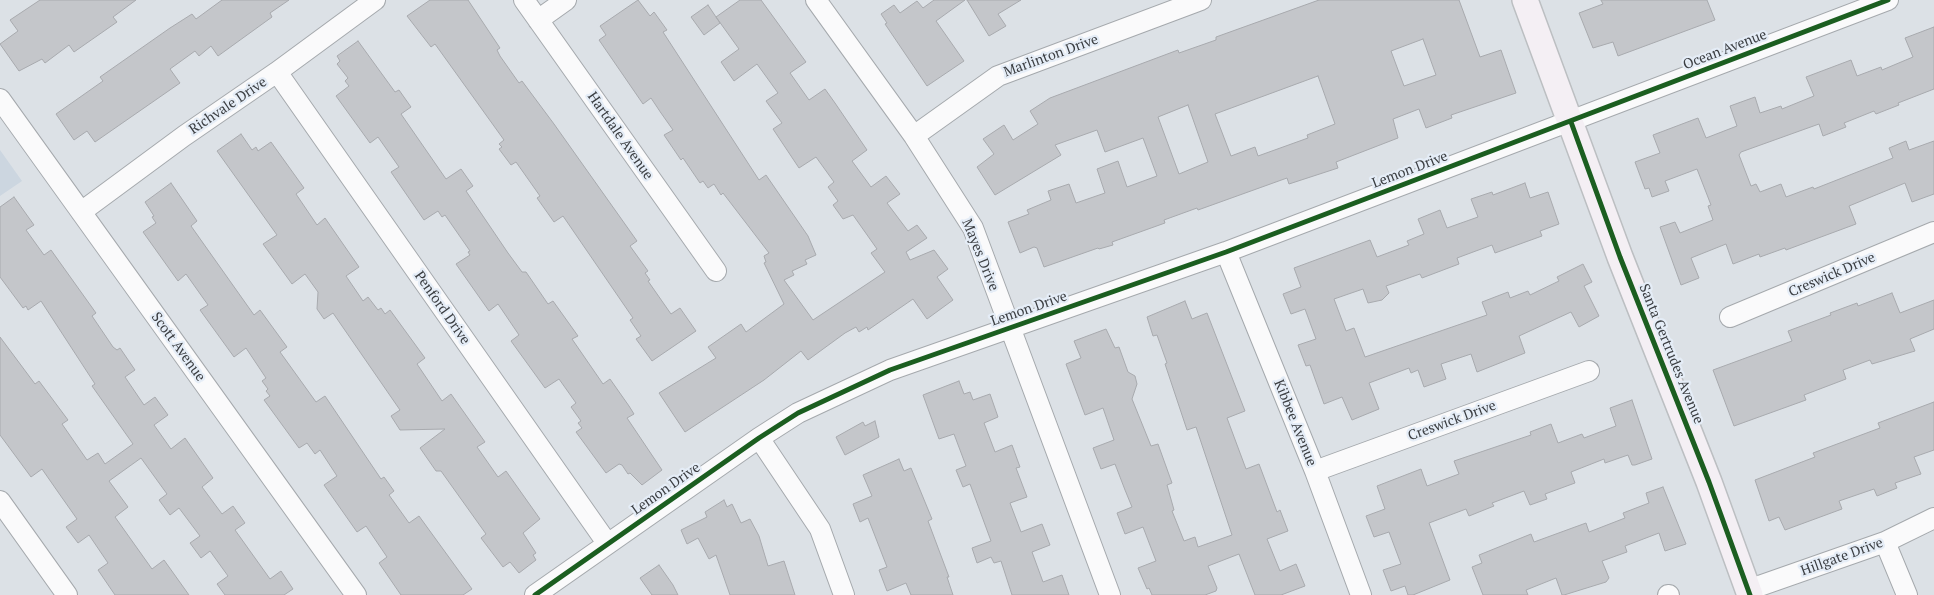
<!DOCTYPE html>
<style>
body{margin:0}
canvas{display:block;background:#dce1e6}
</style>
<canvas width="1934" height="595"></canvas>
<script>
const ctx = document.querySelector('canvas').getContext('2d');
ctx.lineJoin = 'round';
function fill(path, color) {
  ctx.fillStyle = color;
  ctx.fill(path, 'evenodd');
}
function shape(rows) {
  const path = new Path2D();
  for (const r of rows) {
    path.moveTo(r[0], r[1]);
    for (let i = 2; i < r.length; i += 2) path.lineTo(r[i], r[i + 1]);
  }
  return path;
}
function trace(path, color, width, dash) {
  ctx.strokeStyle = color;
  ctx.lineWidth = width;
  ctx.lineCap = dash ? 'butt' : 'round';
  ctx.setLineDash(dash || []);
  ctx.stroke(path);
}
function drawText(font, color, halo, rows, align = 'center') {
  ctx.font = font + ' "PT Serif",serif';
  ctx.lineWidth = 4.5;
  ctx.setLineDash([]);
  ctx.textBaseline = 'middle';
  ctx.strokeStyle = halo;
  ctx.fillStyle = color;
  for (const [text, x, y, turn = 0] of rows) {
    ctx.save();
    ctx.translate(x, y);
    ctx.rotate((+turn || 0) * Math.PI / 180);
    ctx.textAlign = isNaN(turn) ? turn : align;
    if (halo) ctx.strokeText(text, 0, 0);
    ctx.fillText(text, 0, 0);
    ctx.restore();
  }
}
const built = shape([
 [0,150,22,181,0,196]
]);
const building = shape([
 [40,0,136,0,113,17,117,22,74,52,69,45,45,63,42,59,19,71,0,44,18,31,10,20,40,0],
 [222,0,289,0,270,13,272,17,218,56,211,46,199,56,195,51,170,69,180,83,95,142,87,131,74,140,56,114,103,81,100,77,170,28,192,14,196,19,222,0],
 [430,0,468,0,500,48,497,50,500,56,519,83,522,81,554,124,637,241,630,246,648,271,645,273,650,280,648,281,671,314,680,308,696,331,652,361,636,339,641,336,630,320,633,318,563,216,554,222,537,198,540,196,516,162,511,165,499,149,502,147,499,144,504,140,435,44,431,47,407,16,430,0],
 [638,0,650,16,654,12,667,30,663,32,759,180,766,175,808,236,816,255,805,260,807,264,792,271,794,275,784,280,813,320,885,272,871,253,877,249,853,215,843,219,833,205,838,201,828,187,834,182,816,157,799,168,773,129,782,123,766,101,778,93,757,64,734,81,721,62,739,49,716,17,740,0,761,0,806,62,790,73,809,100,825,89,835,103,867,150,852,161,871,187,886,176,900,194,887,203,908,231,917,225,927,238,906,252,910,260,934,250,948,269,937,277,953,300,927,319,913,299,868,330,867,327,859,332,856,327,845,333,808,360,801,351,764,380,685,432,659,393,716,358,708,347,741,324,746,332,784,304,764,263,766,262,764,256,769,253,723,193,721,195,714,184,708,188,703,181,700,183,683,158,681,160,664,135,673,130,661,113,651,98,643,104,599,40,606,35,600,26,638,0],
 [934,0,965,0,936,21,964,61,927,86,885,24,887,23,881,14,894,5,900,13,917,1,923,8,934,0],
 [967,0,1021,0,998,14,1006,26,989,36,967,0],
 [1319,0,1459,0,1480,57,1501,50,1516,93,1451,115,1452,118,1426,128,1419,109,1393,119,1398,138,1336,162,1338,168,1289,184,1287,178,1198,210,1197,208,1164,220,1165,223,1112,242,1113,245,1099,249,1098,248,1044,267,1037,248,1034,247,1020,253,1008,222,1029,214,1027,210,1051,200,1048,191,1069,184,1076,203,1105,193,1097,169,1118,161,1127,187,1157,176,1143,138,1105,152,1097,130,1055,145,1061,155,995,195,977,167,994,154,983,139,1004,125,1013,140,1038,124,1030,111,1050,98,1178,50,1179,53,1216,40,1216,37,1319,0],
 [1423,39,1436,75,1404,86,1391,51,1423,39],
 [1318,76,1335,124,1307,135,1308,138,1258,156,1255,147,1231,156,1215,114,1318,76],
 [1188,105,1208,162,1179,174,1158,117,1188,105],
 [1601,0,1707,0,1715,20,1618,56,1613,42,1593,48,1579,13,1603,4,1601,0],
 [708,5,720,23,704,35,691,17,708,5],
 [1934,27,1934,89,1898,103,1899,105,1876,114,1874,111,1844,123,1846,127,1823,136,1819,124,1741,152,1739,155,1751,186,1756,184,1760,192,1781,184,1786,197,1813,187,1814,189,1893,158,1889,148,1906,141,1909,150,1934,141,1934,194,1912,202,1905,183,1849,206,1856,224,1786,250,1785,248,1760,257,1759,254,1733,264,1726,244,1691,258,1699,278,1681,285,1660,227,1675,222,1680,233,1713,220,1708,206,1711,205,1697,169,1665,181,1669,191,1652,197,1649,188,1645,189,1635,162,1660,153,1653,135,1698,118,1706,138,1737,126,1730,106,1755,97,1760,113,1781,106,1782,109,1814,96,1806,77,1851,60,1857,76,1881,67,1882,70,1913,57,1905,38,1934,27],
 [358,41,395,92,399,90,411,107,401,114,446,179,461,169,473,186,466,191,508,253,522,272,526,272,548,304,553,301,578,336,572,339,603,384,610,379,629,406,634,414,627,418,662,470,642,485,630,473,628,474,622,465,619,464,606,473,576,432,582,428,578,423,581,421,571,407,576,403,559,379,545,388,511,341,519,335,498,304,489,311,456,264,470,255,468,252,470,251,445,215,442,217,438,211,424,220,391,172,399,167,378,137,370,143,336,96,349,86,345,81,348,78,337,64,340,61,337,56,358,41],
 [241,134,252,150,256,147,258,151,271,142,304,188,296,194,317,225,325,218,359,267,346,276,363,301,368,297,378,310,381,308,385,314,390,310,425,358,417,364,442,401,451,394,485,442,477,447,498,477,506,471,540,519,523,533,536,553,533,555,536,560,519,573,510,562,503,567,481,538,486,534,441,471,436,471,420,448,445,429,400,430,391,416,400,410,333,313,324,319,317,309,318,292,305,274,292,284,263,244,277,235,217,151,241,134],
 [171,183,197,221,191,226,254,315,260,310,287,347,280,352,316,402,325,396,381,479,384,477,394,491,389,495,409,523,419,516,472,589,463,595,401,595,379,563,387,557,366,526,357,532,324,485,337,476,320,450,315,454,307,443,299,448,264,400,270,396,266,391,268,389,262,381,266,378,246,348,234,357,200,310,208,305,186,274,178,281,143,232,156,223,152,217,154,216,145,202,171,183],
 [1525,183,1530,198,1548,192,1559,224,1540,231,1542,236,1495,253,1492,245,1457,258,1459,264,1422,278,1420,274,1386,286,1389,293,1382,300,1368,303,1363,289,1334,299,1346,331,1354,328,1365,357,1487,315,1482,302,1508,292,1510,298,1528,291,1530,295,1559,281,1557,277,1583,264,1592,282,1584,286,1599,316,1579,327,1571,312,1519,336,1525,353,1477,372,1471,354,1441,364,1446,379,1424,387,1418,370,1411,373,1409,368,1369,383,1379,409,1352,420,1342,397,1324,404,1310,365,1306,366,1298,345,1316,339,1305,309,1291,314,1283,294,1301,287,1294,268,1370,240,1377,257,1409,245,1407,241,1424,234,1418,219,1440,210,1447,228,1478,217,1471,199,1492,192,1493,195,1525,183],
 [14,197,34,225,26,230,44,255,51,250,96,313,92,316,113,347,117,350,120,348,135,370,125,377,144,405,155,397,168,415,154,425,171,449,185,438,213,478,202,487,222,514,233,506,245,523,235,530,270,579,281,571,293,589,284,595,225,595,217,584,228,576,210,551,201,558,190,543,200,536,179,508,170,515,159,500,167,494,141,458,109,481,128,507,115,517,152,569,164,560,189,595,115,595,98,570,108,563,89,535,78,543,66,527,77,519,58,492,42,469,31,477,0,435,0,337,35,384,39,381,68,420,62,424,87,460,98,453,105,464,133,444,92,386,95,384,41,301,28,310,26,306,23,308,0,277,0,207,14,197],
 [1892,293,1900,313,1934,300,1934,329,1910,339,1915,351,1872,364,1870,360,1843,370,1846,379,1804,395,1806,400,1734,426,1713,370,1792,341,1788,331,1831,315,1830,313,1857,303,1858,306,1892,293],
 [1185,301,1192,319,1207,313,1245,411,1227,418,1246,469,1259,464,1277,512,1280,510,1288,531,1267,539,1280,571,1296,564,1305,586,1281,595,1255,595,1239,554,1208,566,1217,588,1216,591,1205,595,1152,595,1149,588,1147,589,1138,568,1156,561,1143,527,1125,534,1117,513,1132,507,1125,490,1115,464,1101,469,1093,448,1114,440,1103,408,1085,415,1066,364,1081,358,1074,341,1106,329,1115,348,1119,347,1128,372,1135,376,1137,384,1132,399,1151,446,1158,444,1172,483,1167,485,1174,510,1172,511,1184,541,1195,537,1198,547,1232,535,1196,427,1187,430,1165,364,1167,363,1157,335,1153,336,1147,317,1185,301],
 [959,381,964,394,970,392,973,400,990,394,998,417,984,423,995,452,1012,445,1020,467,1016,468,1027,497,1010,503,1021,532,1042,524,1050,545,1032,552,1043,582,1062,575,1069,595,1012,595,1001,561,994,563,991,557,977,563,972,548,991,541,970,484,963,487,956,470,966,466,954,434,939,439,923,395,959,381],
 [1632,400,1652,459,1635,465,1632,465,1628,455,1605,463,1604,459,1571,472,1575,483,1545,494,1547,499,1530,505,1524,491,1492,503,1494,506,1469,516,1466,509,1429,523,1450,580,1413,595,1408,595,1405,586,1391,591,1383,570,1401,564,1389,532,1374,537,1366,516,1385,509,1377,486,1421,469,1427,486,1459,474,1454,461,1531,435,1530,432,1551,424,1558,443,1582,434,1584,438,1616,426,1610,408,1632,400],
 [1934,402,1934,450,1914,457,1921,474,1895,483,1897,488,1877,496,1874,489,1839,501,1842,509,1785,530,1779,517,1769,521,1755,480,1815,457,1813,453,1880,428,1878,423,1934,402],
 [875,421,879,437,845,455,836,437,863,422,865,426,875,421],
 [899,459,904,471,911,468,932,519,928,521,949,577,947,577,953,595,911,595,906,583,887,591,879,570,887,567,868,518,860,522,853,504,872,496,863,475,899,459],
 [1663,487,1686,544,1665,551,1659,533,1625,546,1627,552,1602,561,1609,578,1606,582,1564,595,1562,595,1556,578,1526,590,1528,595,1483,595,1472,567,1482,563,1479,555,1531,534,1534,542,1586,523,1589,532,1625,518,1623,513,1649,503,1646,493,1663,487],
 [724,500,727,507,732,504,741,523,750,519,759,536,768,566,784,561,795,595,730,595,716,555,709,559,698,538,687,544,681,530,707,517,705,512,724,500],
 [659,565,673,585,678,595,652,595,640,578,659,565]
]);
const minor = shape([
 [524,0,716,271],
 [816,0,914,136,973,228,1110,595],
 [538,20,566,0],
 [277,72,607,543],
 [0,99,356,595],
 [914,136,998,76,1201,0],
 [81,212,184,136,277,72,375,0],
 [1226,252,1315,471,1361,595],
 [1730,317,1934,232],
 [759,438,820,529,844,595],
 [1315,471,1589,371],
 [0,501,67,595],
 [1885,542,1907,595],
 [1748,590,1885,542,1934,518],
 [535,595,759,438,798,413,890,370,1226,252,1888,0],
 [1668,595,1669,595]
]);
const major = shape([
 [1525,0,1620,257,1709,482,1750,595]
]);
const cycleway = shape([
 [1571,122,1620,257,1709,482,1750,595],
 [535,595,759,438,798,413,890,370,1226,252,1888,0]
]);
const streetNames = [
 ["Ocean Avenue",1725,50,-21],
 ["Marlinton Drive",1051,56,-20],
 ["Richvale Drive",228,106,-34],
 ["Hartdale Avenue",620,136,55],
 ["Lemon Drive",1410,170,-21],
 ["Mayes Drive",980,255,68],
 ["Creswick Drive",1832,275,-23],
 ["Penford Drive",442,308,55],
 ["Lemon Drive",1029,309,-19],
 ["Scott Avenue",178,347,54],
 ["Santa Gertrudes Avenue",1671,354,68],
 ["Creswick Drive",1452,421,-20],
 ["Kibbee Avenue",1295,423,68],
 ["Lemon Drive",666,489,-35],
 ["Hillgate Drive",1842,557,-20]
];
fill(built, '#ccd6e0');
fill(building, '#c4c6ca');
trace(building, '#a8aaae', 1);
trace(minor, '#a5a9ad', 22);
trace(major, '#bcbfc2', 28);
trace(minor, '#fafafb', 20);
trace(major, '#f4eff4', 25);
trace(cycleway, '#1b5e20', 5);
drawText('14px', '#3a3d41', '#e5edf7', streetNames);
</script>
